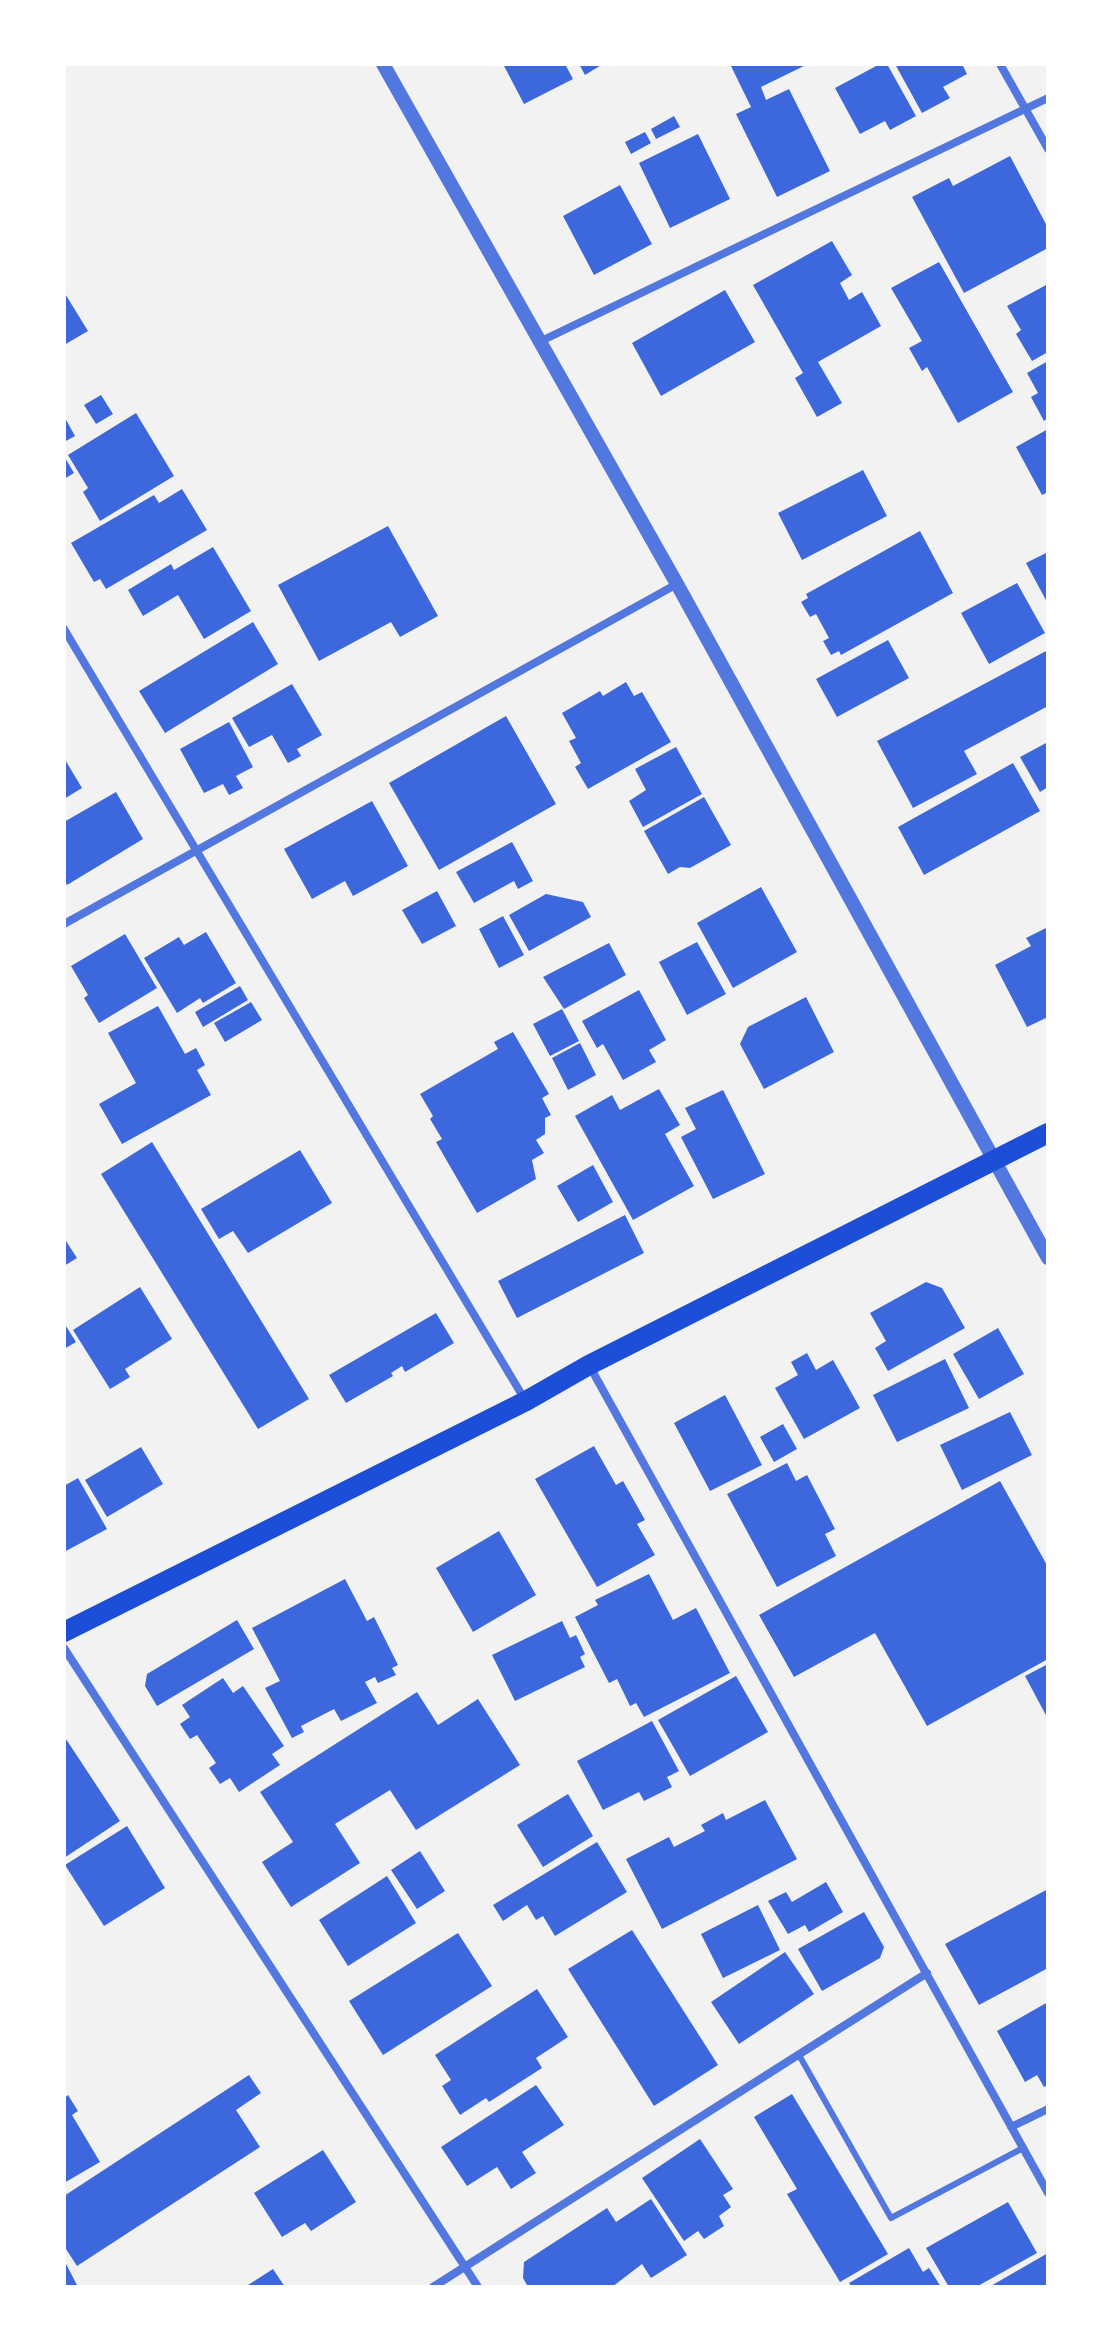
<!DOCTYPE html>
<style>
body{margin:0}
#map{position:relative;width:1112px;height:2351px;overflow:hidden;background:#f2f2f2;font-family:"Work Sans",sans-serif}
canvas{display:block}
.frame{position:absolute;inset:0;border:66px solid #fff;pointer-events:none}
</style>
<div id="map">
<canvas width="1112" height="2351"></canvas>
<div class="frame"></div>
</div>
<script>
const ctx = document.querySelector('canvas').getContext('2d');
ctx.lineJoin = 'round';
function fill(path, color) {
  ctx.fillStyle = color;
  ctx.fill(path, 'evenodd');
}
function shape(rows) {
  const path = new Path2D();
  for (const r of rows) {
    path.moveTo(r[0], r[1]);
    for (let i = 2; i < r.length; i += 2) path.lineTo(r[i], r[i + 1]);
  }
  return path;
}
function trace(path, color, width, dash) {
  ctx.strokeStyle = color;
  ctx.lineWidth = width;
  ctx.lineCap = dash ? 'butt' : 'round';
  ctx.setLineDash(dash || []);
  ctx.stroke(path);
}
const building = shape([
 [503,64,565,64,573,79,524,104],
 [579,64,603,64,585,75],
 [730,64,808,64,761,87,766,100,789,89,830,171,777,197,736,114,751,107],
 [880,64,887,64,916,116,890,130,885,121,860,134,835,88],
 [895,64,962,64,967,74,943,87,950,98,922,113],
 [674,116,680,127,656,139,651,129],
 [645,132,651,143,631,154,625,142],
 [698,134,730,199,670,228,639,163],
 [1010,156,1048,228,1048,248,964,293,912,197,949,178,953,186],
 [620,185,652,244,594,275,563,216],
 [832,241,852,275,840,283,849,300,862,292,881,326,818,362,842,403,817,417,795,378,803,373,753,285],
 [939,262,1013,392,958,423,927,367,922,371,909,348,922,341,891,288],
 [1048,284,1048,352,1032,361,1016,334,1021,330,1007,306],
 [725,290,755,342,661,396,632,343],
 [64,292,88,331,64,345],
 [1048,361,1048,418,1044,421,1031,397,1038,393,1027,373],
 [101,395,113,414,96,424,84,405],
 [136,413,174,476,100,521,83,492,88,488,68,455],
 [64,416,75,436,64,442],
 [1048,429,1048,492,1042,495,1016,447],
 [64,456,74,473,64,479],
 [863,470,887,516,802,560,778,513],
 [182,489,207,530,106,589,100,579,94,582,71,543,154,495,159,503],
 [388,526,438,616,400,637,391,622,319,661,278,585],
 [920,531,953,593,841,655,839,651,831,655,823,641,829,638,816,614,810,617,801,602,808,598,806,594],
 [213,547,251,611,204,639,178,595,143,616,128,590,171,564,174,570],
 [1048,552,1048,604,1026,563],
 [1017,583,1045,633,989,664,961,613],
 [253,622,278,664,165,733,139,691],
 [888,640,909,678,837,717,816,679],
 [1048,650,1048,706,964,751,977,774,913,808,877,741],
 [626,682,634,696,642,692,671,742,588,789,575,767,581,763,569,741,576,738,562,713,600,691,603,696],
 [292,684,322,735,297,749,301,756,288,763,272,735,249,747,232,718],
 [506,716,556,804,439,870,389,783],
 [229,722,253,767,236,776,243,788,229,795,223,784,204,793,180,749],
 [1048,742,1048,787,1040,792,1020,757],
 [676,747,702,794,643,827,629,801,646,790,635,769],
 [64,758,82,788,64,799],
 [1013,763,1040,811,924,875,898,827],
 [116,792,143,839,67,885,64,880,64,822],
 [704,797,731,845,690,868,680,867,668,874,644,831],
 [372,801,408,866,353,896,345,881,312,899,284,849],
 [512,842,533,881,518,889,514,881,474,903,456,872],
 [761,887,797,952,733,988,697,923],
 [437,891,456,926,422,944,402,910],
 [546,894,583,902,591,917,529,951,509,915],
 [503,916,524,955,499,968,479,929],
 [1048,927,1048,1017,1027,1027,995,965,1031,946,1026,938],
 [206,932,236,983,203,1003,200,998,177,1013,144,958,179,937,184,945],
 [125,934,157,988,99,1023,84,998,88,995,71,966],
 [697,942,726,994,687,1015,659,962],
 [609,943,626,975,564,1009,543,977],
 [240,986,248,1000,203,1027,195,1012],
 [639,990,666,1040,649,1050,656,1062,623,1080,603,1044,597,1048,582,1021],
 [806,997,834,1052,764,1089,740,1044,748,1027],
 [251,1002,262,1020,225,1042,214,1023],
 [158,1006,185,1054,196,1048,205,1065,197,1070,211,1095,122,1144,99,1104,136,1083,108,1033],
 [562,1009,579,1041,550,1056,533,1024],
 [513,1032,549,1094,542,1098,551,1115,545,1118,545,1134,536,1140,544,1153,532,1160,536,1179,477,1213,436,1142,442,1139,430,1119,433,1116,420,1094,498,1049,494,1042],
 [580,1043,596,1075,568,1090,552,1058],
 [659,1089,680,1125,665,1134,694,1186,633,1220,575,1116,612,1095,620,1110],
 [723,1090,765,1174,713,1199,681,1137,696,1129,685,1108],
 [152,1142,309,1399,258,1429,101,1174],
 [300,1150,332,1203,248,1253,233,1231,219,1239,201,1209],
 [593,1165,613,1202,578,1222,557,1186],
 [625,1215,644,1253,517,1318,498,1281],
 [64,1238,77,1258,64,1266],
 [926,1282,942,1288,965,1328,888,1371,875,1348,886,1341,870,1313],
 [140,1287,172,1339,125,1369,130,1377,110,1389,73,1330],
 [436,1313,454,1343,405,1372,402,1366,391,1373,393,1376,346,1403,329,1375],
 [64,1323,76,1342,64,1349],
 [998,1328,1024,1374,979,1399,953,1354],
 [807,1353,816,1370,833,1360,860,1408,804,1439,775,1388,798,1375,791,1362],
 [945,1359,969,1408,897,1442,873,1395],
 [725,1395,762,1465,710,1491,674,1423],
 [1010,1412,1032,1455,962,1490,940,1445],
 [783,1424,797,1449,774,1462,760,1437],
 [594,1446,616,1485,623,1481,645,1520,637,1524,655,1555,597,1587,535,1479],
 [141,1447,163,1484,107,1517,85,1480],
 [787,1463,796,1481,807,1475,835,1529,825,1534,836,1556,777,1587,727,1494],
 [78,1478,107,1529,64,1552,64,1486],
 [1000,1481,1048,1567,1048,1659,927,1726,875,1633,794,1677,759,1615],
 [499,1531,536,1595,473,1632,436,1568],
 [649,1574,673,1620,696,1608,730,1673,644,1717,636,1703,630,1706,617,1679,609,1683,575,1617,598,1605,595,1600],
 [345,1579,367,1621,374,1617,398,1665,392,1668,396,1675,378,1683,375,1677,365,1682,377,1703,341,1721,334,1709,301,1726,304,1732,292,1738,265,1688,280,1681,252,1628],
 [237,1620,254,1649,157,1706,145,1686,147,1674],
 [562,1621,570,1638,576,1635,585,1654,580,1657,585,1667,515,1701,492,1655],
 [1048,1664,1048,1719,1025,1676],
 [736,1676,768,1732,690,1776,658,1720],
 [223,1678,233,1693,243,1686,284,1746,272,1754,280,1765,239,1792,230,1778,220,1784,209,1768,216,1763,197,1735,190,1739,180,1724,190,1717,182,1705],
 [417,1692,438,1725,478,1699,520,1765,416,1830,390,1790,335,1824,360,1863,291,1907,262,1862,293,1842,260,1792],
 [652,1721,679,1771,667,1777,672,1787,644,1801,639,1792,603,1810,577,1761],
 [64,1736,120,1821,64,1858],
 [568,1794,593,1836,543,1867,517,1825],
 [765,1800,797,1859,662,1929,626,1859,669,1837,674,1847,705,1831,701,1825,723,1813,726,1820],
 [127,1826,165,1888,104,1926,65,1865],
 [597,1842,627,1892,555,1936,543,1916,536,1920,527,1905,503,1921,493,1905],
 [420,1851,445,1891,417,1909,391,1870],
 [387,1876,416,1923,348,1966,319,1920],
 [826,1882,843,1912,809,1932,805,1925,788,1934,768,1901,786,1892,792,1902],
 [1048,1889,1048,1968,979,2005,945,1944],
 [758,1905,780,1950,723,1978,701,1934],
 [864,1912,884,1947,880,1958,822,1991,798,1949],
 [632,1930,718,2065,654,2106,568,1969],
 [458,1933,492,1986,383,2055,349,2001],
 [785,1952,814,1994,739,2044,711,2002],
 [537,1989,568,2037,536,2058,542,2068,489,2102,486,2098,460,2115,442,2086,451,2080,435,2055],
 [1048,2002,1048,2085,1044,2087,1037,2075,1025,2082,997,2031],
 [249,2075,261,2093,236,2110,260,2147,77,2266,64,2246,64,2196],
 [536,2085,564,2125,522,2152,536,2173,511,2189,497,2167,467,2186,441,2147],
 [792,2094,888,2254,840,2282,787,2194,797,2189,754,2117],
 [68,2095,78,2111,72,2115,100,2162,64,2183,64,2098],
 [700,2139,733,2189,723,2195,731,2207,719,2216,724,2226,704,2239,698,2231,684,2241,642,2178],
 [323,2150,356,2202,311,2231,305,2223,282,2237,254,2193],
 [651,2199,687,2255,651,2278,642,2264,612,2287,528,2287,523,2278,524,2262,607,2208,616,2222],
 [1008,2202,1037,2253,976,2287,949,2287,926,2248],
 [909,2248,923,2272,929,2268,941,2287,852,2287,849,2283],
 [1048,2253,1048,2287,989,2287],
 [64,2260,78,2287,64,2287],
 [273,2269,285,2287,245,2287]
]);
const service = shape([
 [799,2055,891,2218,1023,2148]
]);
const minor = shape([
 [1000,64,1048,149],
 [539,342,1048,98],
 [64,629,525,1400],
 [64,924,677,584],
 [589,1365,1048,2193],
 [64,1648,478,2287],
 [1011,2127,1048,2109],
 [433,2287,927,1973]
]);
const tertiary = shape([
 [383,64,677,584,1048,1258]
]);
const primary = shape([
 [64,1632,526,1401,589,1365,1048,1133]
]);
fill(building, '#3d67dc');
trace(service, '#5277de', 6);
trace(minor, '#5277de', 8);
trace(tertiary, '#5277de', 14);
trace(primary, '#1d4ed8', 20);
</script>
